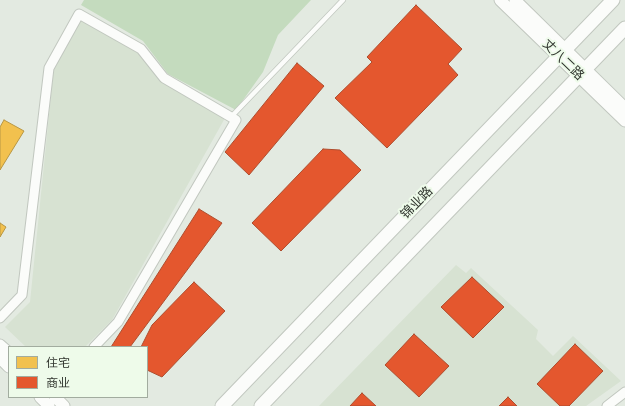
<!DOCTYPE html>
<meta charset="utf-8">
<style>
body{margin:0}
#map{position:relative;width:625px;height:406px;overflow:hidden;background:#e3eae1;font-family:"Noto Sans","Noto Sans SC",sans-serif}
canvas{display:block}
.legend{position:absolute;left:8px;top:346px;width:140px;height:52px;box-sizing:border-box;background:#eefbea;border:1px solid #a2ac9f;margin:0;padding:5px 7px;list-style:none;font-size:12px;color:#30352e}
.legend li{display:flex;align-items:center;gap:8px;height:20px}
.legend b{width:20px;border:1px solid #a2ac9f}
</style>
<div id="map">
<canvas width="625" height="406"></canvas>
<ul class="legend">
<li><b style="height:11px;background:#f2c14e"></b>住宅</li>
<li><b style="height:11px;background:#e4572e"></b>商业</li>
</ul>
</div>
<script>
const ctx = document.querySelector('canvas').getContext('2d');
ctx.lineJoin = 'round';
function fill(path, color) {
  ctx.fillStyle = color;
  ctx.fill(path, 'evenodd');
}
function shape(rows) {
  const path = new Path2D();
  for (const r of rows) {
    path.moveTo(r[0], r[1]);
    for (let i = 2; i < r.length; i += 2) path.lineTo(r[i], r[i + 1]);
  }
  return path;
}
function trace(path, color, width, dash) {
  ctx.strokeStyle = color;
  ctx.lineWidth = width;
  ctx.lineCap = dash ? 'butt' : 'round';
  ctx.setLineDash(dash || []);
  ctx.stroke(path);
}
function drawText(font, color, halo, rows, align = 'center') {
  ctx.font = font + ' "Noto Sans","Noto Sans SC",sans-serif';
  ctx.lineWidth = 4;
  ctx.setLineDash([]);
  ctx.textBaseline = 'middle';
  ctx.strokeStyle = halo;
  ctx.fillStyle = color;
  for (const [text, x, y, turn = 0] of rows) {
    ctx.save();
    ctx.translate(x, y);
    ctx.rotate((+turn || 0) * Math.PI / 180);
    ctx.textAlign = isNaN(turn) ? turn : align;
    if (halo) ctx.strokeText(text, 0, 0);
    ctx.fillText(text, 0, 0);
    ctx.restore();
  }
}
const built = shape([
 [80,18,139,52,160,80,225,118,112,320,85,347,26,347,5,327,30,302,54,66],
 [456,265,466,273,471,268,538,330,536,339,553,356,573,336,621,381,586,406,319,406]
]);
const green = shape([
 [84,0,311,0,278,35,263,72,236,110,168,74,143,41,81,5]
]);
const homes = shape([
 [4,120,24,131,0,170,0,127,4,120],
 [0,223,6,227,0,237,0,223]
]);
const shops = shape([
 [416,5,462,49,448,64,458,75,387,148,335,98,372,62,367,57,416,5],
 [297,63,324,86,249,175,225,152,297,63],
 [323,149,340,150,361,170,281,251,252,223,323,149],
 [199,209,222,223,130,347,111,347,199,209],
 [472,277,504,307,473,338,441,307,472,277],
 [194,282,225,311,162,377,147,370,147,347,141,347,152,325,194,282],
 [414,334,449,366,419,397,385,365,414,334],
 [575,344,603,371,569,406,560,406,537,384,575,344],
 [362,393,376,406,350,406,362,393],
 [508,397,517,406,499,406,508,397]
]);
const service = shape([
 [231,117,343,0]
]);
const minor = shape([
 [0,318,22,295,49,68,79,14,141,49,164,78,236,120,118,322,94,347],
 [607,406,625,392]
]);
const tertiary = shape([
 [500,0,625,121],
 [515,0,625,108],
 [0,345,9,353],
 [0,358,9,367],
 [40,397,49,406],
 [55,397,64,406]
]);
const secondary = shape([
 [222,406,613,0],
 [261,406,625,28]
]);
const streetNames = [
 ["丈八二路",563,60,44],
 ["锦业路",417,203,-46]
];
fill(built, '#d7e2d2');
fill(green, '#c4dbbe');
fill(homes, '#f2c14e');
trace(homes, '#b89744', 1);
fill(shops, '#e4572e');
trace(shops, '#ae4d2e', 1);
trace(service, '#c1c7bf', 6);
trace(minor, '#c1c7bf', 11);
trace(tertiary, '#c1c7bf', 13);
trace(secondary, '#c1c7bf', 15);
trace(service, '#fbfcfa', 4.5);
trace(minor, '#fbfcfa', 9);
trace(tertiary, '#fbfcfa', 11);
trace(secondary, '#fbfcfa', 13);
drawText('13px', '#30352e', '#eefbea', streetNames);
</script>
